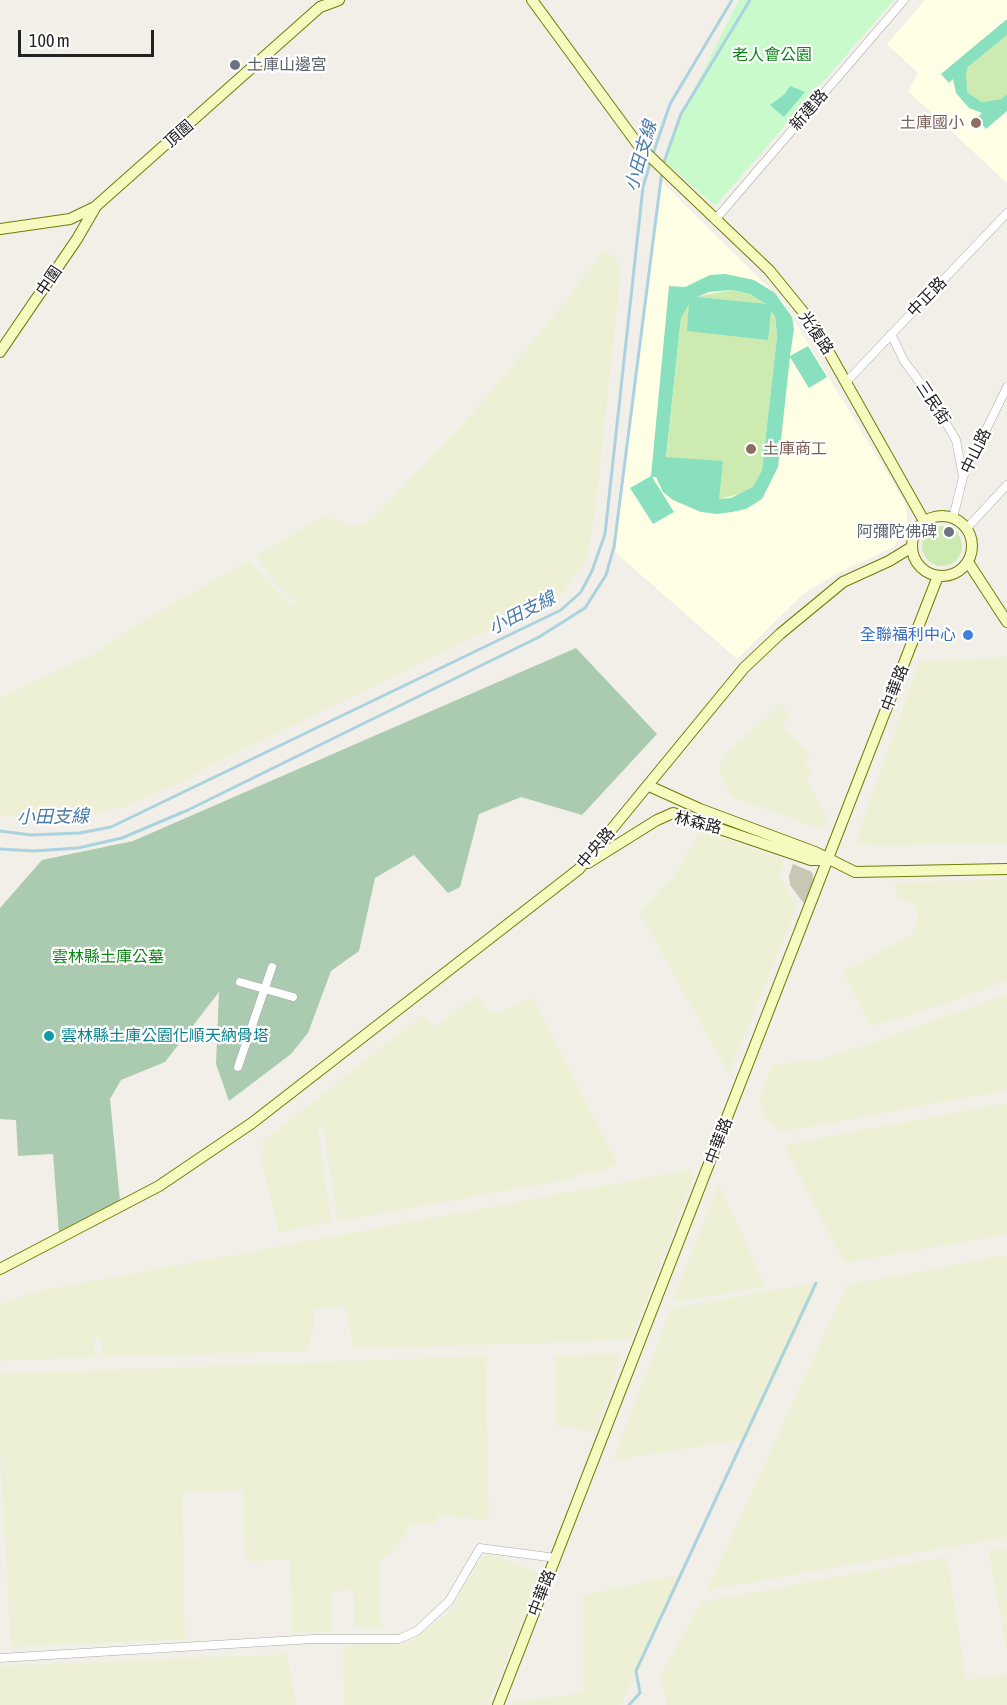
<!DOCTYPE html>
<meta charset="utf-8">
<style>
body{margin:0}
#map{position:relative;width:1007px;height:1705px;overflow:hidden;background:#f2efe9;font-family:"Asap Condensed",sans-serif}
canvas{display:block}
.scale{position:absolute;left:18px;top:30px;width:136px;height:27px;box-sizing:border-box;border:3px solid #222;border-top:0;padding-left:8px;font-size:18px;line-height:21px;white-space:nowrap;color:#222;-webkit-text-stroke:4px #fff;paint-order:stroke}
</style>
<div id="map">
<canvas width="1007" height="1705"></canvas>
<div class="scale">100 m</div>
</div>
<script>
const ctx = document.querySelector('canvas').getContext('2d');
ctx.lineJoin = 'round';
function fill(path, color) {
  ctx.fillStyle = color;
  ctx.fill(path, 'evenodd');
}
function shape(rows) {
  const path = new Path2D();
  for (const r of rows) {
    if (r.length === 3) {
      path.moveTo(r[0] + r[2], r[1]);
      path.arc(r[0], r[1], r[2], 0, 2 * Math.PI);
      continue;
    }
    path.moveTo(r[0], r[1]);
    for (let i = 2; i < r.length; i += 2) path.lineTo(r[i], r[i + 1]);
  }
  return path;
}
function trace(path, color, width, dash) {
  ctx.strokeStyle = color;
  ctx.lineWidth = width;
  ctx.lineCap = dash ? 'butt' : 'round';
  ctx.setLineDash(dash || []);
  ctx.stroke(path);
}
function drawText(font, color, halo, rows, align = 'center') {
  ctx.font = font + ' "Asap Condensed","Noto Sans TC",sans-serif';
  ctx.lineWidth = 4.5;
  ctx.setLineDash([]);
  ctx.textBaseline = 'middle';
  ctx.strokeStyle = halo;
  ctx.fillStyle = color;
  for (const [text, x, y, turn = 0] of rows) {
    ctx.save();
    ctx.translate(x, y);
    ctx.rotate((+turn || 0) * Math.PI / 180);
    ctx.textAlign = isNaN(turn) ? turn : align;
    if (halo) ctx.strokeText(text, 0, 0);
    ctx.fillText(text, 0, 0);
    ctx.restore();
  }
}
const education = shape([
 [925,0,1007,0,1007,183,908,91,918,73,887,44],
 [660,180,783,302,907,506,907,528,894,547,838,573,803,594,737,659,615,552]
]);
const construction = shape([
 [793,864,812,872,814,881,805,905,790,885,789,876]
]);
const farmland = shape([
 [603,251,608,252,619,264,621,271,598,485,588,557,564,591,553,599,197,772,191,778,125,807,71,819,0,816,0,698,97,652,133,627,248,561,292,606,296,602,275,582,256,556,325,516,354,526,362,525,374,517,473,413,563,305],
 [1007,657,1007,843,872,846,856,841,919,662],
 [782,703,790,717,782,727,808,751,811,756,804,763,812,773,806,780,827,816,823,830,732,797,719,772,721,763,728,752],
 [701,830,785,860,779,874,797,906,729,1073,639,912,674,876],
 [1007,879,1007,980,943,1005,871,1026,843,973,913,934,918,918,915,904,900,900,892,883],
 [1007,994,1007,1090,781,1132,764,1114,760,1099,771,1067,776,1064,818,1060,872,1043],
 [479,997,493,1015,533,997,617,1163,601,1172,579,1173,572,1179,338,1221,323,1124,317,1125,331,1220,329,1223,279,1232,260,1155,264,1152,261,1143,423,1015,433,1025,438,1025,473,998],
 [1007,1103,1007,1234,844,1263,784,1145],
 [689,1170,694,1176,631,1340,353,1349,347,1308,314,1309,314,1334,310,1334,308,1351,102,1357,101,1338,94,1338,95,1357,0,1361,0,1304,34,1292],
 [719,1184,765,1286,675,1302,673,1299],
 [1007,1255,1007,1537,707,1590,847,1285],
 [820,1282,747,1439,613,1460,671,1309],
 [623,1353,594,1434,570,1426,556,1426,555,1356],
 [485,1356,489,1520,438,1515,435,1523,413,1523,387,1557,379,1558,381,1627,355,1627,353,1590,331,1591,331,1631,292,1633,290,1560,245,1561,243,1490,182,1492,185,1639,11,1647,0,1450,0,1374],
 [1007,1548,1007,1653,989,1551],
 [489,1553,542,1574,487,1705,344,1705,343,1645,406,1644,423,1633,449,1612,480,1560],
 [947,1557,966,1680,1007,1674,1007,1705,666,1705,667,1699,660,1677,701,1602],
 [674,1576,683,1576,620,1705,512,1705,513,1702,583,1693,583,1595],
 [287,1654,296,1705,0,1705,0,1666]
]);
const grass = shape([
 [1007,35,1007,94,1001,99,982,102,967,92,964,83,968,67],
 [732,290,750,294,767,304,775,316,777,336,762,470,753,487,744,493,719,499,666,460,681,318,687,306,699,296],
 [942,546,20]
]);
const cemetery = shape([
 [576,648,657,734,582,815,521,797,479,814,460,887,448,893,414,855,375,878,359,951,331,971,308,1033,291,1054,229,1101,216,1064,219,992,165,1062,121,1080,110,1099,120,1201,59,1234,53,1154,18,1156,16,1120,0,1119,0,908,42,860,133,841]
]);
const park = shape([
 [739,0,894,0,715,206,663,160,673,131]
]);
const pitch = shape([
 [1007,19,1007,35,968,67,966,75,967,92,982,102,1001,99,1007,94,1007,111,986,129,977,118,982,113,969,108,956,93,953,79,949,83,941,74],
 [790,86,805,92,784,117,770,105,785,94],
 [725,274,754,280,775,293,792,317,794,329,790,356,808,346,827,377,809,388,790,357,778,467,762,499,746,509,732,512,717,514,701,512,673,500,663,492,656,477,652,477,674,512,653,524,630,488,651,476,669,286,685,287,710,275],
 [732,290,750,294,766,304,697,297,709,292],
 [689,304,687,331,768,340,771,311,775,316,777,336,762,470,753,487,731,498,719,499,723,461,666,457,681,318]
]);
const stream = shape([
 [653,154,670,104,732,0],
 [663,165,681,114,750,0],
 [0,831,31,835,80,833,111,827,561,610,581,592,592,571,605,534,643,187,651,160],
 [0,849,34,851,78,848,122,838,188,810,539,637,585,608,606,575,614,547,662,171],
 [629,1705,640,1693,636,1671,816,1283]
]);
const street = shape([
 [715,220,904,0],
 [891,334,904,361,930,396,956,440,963,477],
 [847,381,1007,213],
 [953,518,963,477,1007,387],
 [967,528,1007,485],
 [240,982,293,997],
 [238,1067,272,967],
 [0,1658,313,1639,399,1639,417,1631,449,1601,480,1548,556,1558]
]);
const secondary = shape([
 [532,0,639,146,769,270,813,324,924,521],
 [0,229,70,219,95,207,320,7,339,0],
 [0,352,77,239,95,208],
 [942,546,30],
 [968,562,1007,622],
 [649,786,700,809,815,852,855,872,1007,869],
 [588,863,657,820,673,813,811,860,828,860],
 [0,1269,159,1186,252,1123,579,869,744,668,780,634,843,582,889,561,912,547],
 [498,1705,938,576]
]);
const markers = [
 [235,65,6,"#6b7280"],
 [976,123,6,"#8d6e63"],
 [751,449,6,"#8d6e63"],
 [949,532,6,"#6b7280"],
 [968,635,6,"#3f7fe0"],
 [49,1036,6,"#0f9aa8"]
];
const parkNames = [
 ["老人會公園",772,55],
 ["雲林縣土庫公墓",108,957]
];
const worshipNames = [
 ["土庫山邊宮",247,65],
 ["阿彌陀佛碑",937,532,"right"]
];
const streetNames = [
 ["新建路",809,110,-49],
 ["頂圍",179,134,-41],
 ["中圍",49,281,-56],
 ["中正路",927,297,-46],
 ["光復路",816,333,56],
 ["三民街",933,403,57],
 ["中山路",976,451,-64],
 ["中華路",895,688,-69],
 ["林森路",698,823,14],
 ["中央路",596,848,-49],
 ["中華路",719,1141,-69],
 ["中華路",542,1593,-69]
];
const educationNames = [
 ["土庫國小",964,123],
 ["土庫商工",763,449,"left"]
];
const shopNames = [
 ["全聯福利中心",956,635]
];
const cultureNames = [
 ["雲林縣土庫公園化順天納骨塔",61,1036]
];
const waterNames = [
 ["小田支線",641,156,-74],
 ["小田支線",522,613,-27],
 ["小田支線",53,817,-1]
];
fill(education, '#ffffe5');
fill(construction, '#c7c7b4');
fill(farmland, '#eef0d5');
fill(grass, '#cdebb0');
fill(cemetery, '#aacbaf');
fill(park, '#c8facc');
fill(pitch, '#88e0be');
trace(stream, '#aad3df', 3);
trace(street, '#a9a9a9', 9);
trace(secondary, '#707d05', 12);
trace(street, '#fff', 8);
trace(secondary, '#f7fabf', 10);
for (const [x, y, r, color] of markers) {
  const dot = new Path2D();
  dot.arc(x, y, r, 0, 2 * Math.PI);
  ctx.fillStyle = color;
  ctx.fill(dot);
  trace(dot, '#fff', 2);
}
drawText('16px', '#0c8416', '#fff', parkNames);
drawText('16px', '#5b616d', '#fff', worshipNames, 'left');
drawText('16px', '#222', '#fff', streetNames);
drawText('16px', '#785e54', '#fff', educationNames, 'right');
drawText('16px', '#366cbe', '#fff', shopNames, 'right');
drawText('16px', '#0d838f', '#fff', cultureNames, 'left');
drawText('italic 18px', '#4a7aab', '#fff', waterNames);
</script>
